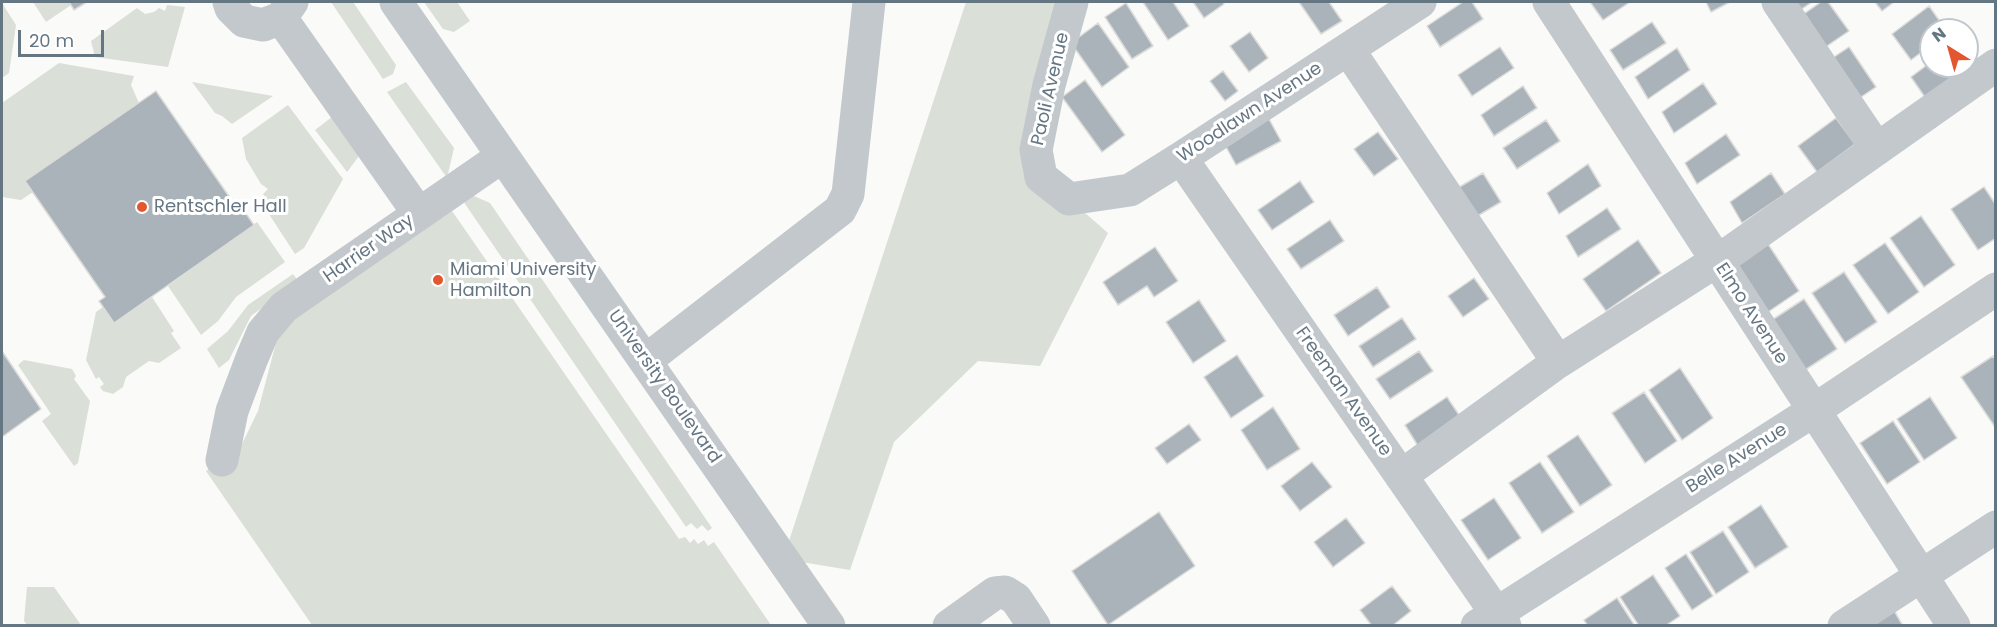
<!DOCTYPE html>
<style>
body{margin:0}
#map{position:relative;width:1997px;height:627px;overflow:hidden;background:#fafaf8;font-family:Poppins,sans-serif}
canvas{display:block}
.frame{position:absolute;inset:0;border:3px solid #657683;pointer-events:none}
.north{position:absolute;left:1919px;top:18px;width:60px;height:60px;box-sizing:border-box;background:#fff;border:2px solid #c1c8cd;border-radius:50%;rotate:323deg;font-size:16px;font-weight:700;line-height:24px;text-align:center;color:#657683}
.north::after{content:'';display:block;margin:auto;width:21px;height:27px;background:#e4572e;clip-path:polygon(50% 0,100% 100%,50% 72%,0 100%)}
.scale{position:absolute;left:18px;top:30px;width:86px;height:27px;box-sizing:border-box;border:3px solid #657683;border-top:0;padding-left:8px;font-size:18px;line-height:21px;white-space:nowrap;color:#657683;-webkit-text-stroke:4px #fff;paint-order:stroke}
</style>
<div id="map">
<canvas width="1997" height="627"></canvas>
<div class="frame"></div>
<div class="north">N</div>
<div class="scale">20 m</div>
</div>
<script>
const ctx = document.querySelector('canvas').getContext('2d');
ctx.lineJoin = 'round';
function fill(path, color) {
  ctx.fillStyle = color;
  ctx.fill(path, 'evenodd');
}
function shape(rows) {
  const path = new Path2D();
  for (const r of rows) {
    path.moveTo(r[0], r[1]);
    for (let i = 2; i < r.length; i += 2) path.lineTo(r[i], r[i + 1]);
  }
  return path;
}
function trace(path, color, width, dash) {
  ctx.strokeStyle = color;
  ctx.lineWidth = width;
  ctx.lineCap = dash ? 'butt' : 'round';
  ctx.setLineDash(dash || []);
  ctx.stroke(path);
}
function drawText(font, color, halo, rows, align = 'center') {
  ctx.font = font + ' Poppins,sans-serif';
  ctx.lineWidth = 6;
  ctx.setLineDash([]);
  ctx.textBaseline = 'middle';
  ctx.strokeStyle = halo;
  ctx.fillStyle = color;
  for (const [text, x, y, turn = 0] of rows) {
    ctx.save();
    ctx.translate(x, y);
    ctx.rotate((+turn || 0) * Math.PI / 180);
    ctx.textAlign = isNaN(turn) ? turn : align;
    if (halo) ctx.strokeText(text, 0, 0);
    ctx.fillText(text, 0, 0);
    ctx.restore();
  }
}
const green = shape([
 [33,2,69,2,71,5,46,22],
 [331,2,353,2,396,65,393,74,383,79],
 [424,2,457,2,470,21,454,32,443,29],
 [966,2,1072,2,1036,150,1069,199,1108,233,1040,366,978,361,894,442,850,570,783,559],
 [2,3,16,25,9,73,2,78],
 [167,5,185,7,168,67,95,57,91,41,137,8,145,14,154,12,159,8,165,11],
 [59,63,134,76,131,85,139,103,25,181,33,192,21,200,2,197,2,103],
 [192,82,273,96,232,124,222,116,215,113],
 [406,82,454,148,447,178,387,92],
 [288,105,343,179,304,248,295,254,265,208,270,203,263,194,268,189,261,184,246,159,242,138],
 [332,117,359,156,347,172,315,130],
 [474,196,490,203,712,528,708,531,702,525,697,529,691,523,686,527,461,198],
 [450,208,679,539,685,537,690,543,694,539,698,544,704,540,708,546,714,542,771,625,312,625,206,471,242,444,258,411,277,339,297,312],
 [257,222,285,262,236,297,218,321,201,335,168,286],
 [293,274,298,281,251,316,229,360,219,368,207,349,228,331,248,305],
 [152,297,174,331,171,333,181,348,159,363,149,361,126,377,123,387,113,394,103,391,100,387,104,384,99,377,96,379,86,360,96,312,103,307,114,323],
 [24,360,72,369,76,376,74,379,90,401,78,463,74,466,42,421,51,414,18,365],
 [27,587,54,587,81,625,27,625,24,621]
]);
const building = shape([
 [69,2,87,2,74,10,69,2],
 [1143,2,1173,2,1189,26,1168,40,1143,2],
 [1193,2,1223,2,1224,4,1204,18,1193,2],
 [1299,2,1329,2,1342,21,1321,34,1299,2],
 [1463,2,1472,2,1483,19,1440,47,1427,26,1463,2],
 [1590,2,1630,2,1603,20,1590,2],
 [1706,2,1730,2,1711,12,1706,2],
 [1785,2,1812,2,1794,14,1785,2],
 [1821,2,1828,2,1849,31,1821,50,1798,18,1821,2],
 [1875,2,1894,2,1882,11,1875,2],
 [1126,3,1153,46,1132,59,1105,17,1126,3],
 [1929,6,1946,30,1931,30,1931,45,1911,60,1892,34,1929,6],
 [1652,22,1666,43,1623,70,1610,50,1652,22],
 [1098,23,1129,67,1102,87,1071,43,1098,23],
 [1250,32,1268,58,1249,72,1230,46,1250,32],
 [1500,47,1514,68,1472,96,1458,75,1500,47],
 [1849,47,1876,87,1855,101,1828,61,1849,47],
 [1677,48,1690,70,1648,99,1635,77,1677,48],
 [1967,57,1978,73,1931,106,1911,77,1931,62,1931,66,1967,66,1967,57],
 [1223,71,1238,91,1225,101,1210,81,1223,71],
 [1085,80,1125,135,1102,152,1062,97,1085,80],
 [1703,83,1717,104,1674,133,1662,112,1703,83],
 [1523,86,1537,108,1494,136,1481,115,1523,86],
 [156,91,235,205,238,202,254,225,114,323,99,301,105,297,25,181,156,91],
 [1836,118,1855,144,1817,172,1798,146,1836,118],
 [1269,119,1281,141,1236,165,1224,143,1269,119],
 [1546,120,1560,141,1517,169,1503,148,1546,120],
 [1378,132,1398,159,1374,176,1354,149,1378,132],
 [1726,134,1740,155,1697,184,1685,163,1726,134],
 [1588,164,1601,186,1559,214,1547,193,1588,164],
 [1483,173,1501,202,1474,218,1456,189,1483,173],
 [1771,173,1785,194,1742,223,1730,202,1771,173],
 [1300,181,1314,202,1272,230,1258,210,1300,181],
 [1984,187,1996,205,1996,238,1978,250,1951,209,1984,187],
 [1607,208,1621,229,1578,257,1566,236,1607,208],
 [1921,216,1955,265,1924,287,1890,238,1921,216],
 [1330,220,1344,241,1301,269,1287,249,1330,220],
 [1638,240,1661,273,1606,311,1583,279,1638,240],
 [1766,241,1799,291,1768,312,1734,263,1766,241],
 [1885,243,1919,292,1888,314,1853,265,1885,243],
 [1155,247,1178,281,1154,297,1147,286,1118,305,1103,282,1155,247],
 [1844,272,1877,322,1845,343,1812,293,1844,272],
 [1474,278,1489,299,1463,317,1448,296,1474,278],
 [1377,287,1390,307,1348,336,1334,315,1377,287],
 [1804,299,1837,349,1805,370,1772,320,1804,299],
 [1199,300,1226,341,1193,363,1166,322,1199,300],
 [1402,318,1416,339,1373,367,1359,346,1402,318],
 [2,351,41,409,2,437,2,351],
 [1419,351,1433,371,1390,399,1376,379,1419,351],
 [1237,355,1264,396,1231,418,1204,377,1237,355],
 [1993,356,1996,360,1995,427,1961,377,1993,356],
 [1680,368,1713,418,1682,440,1649,390,1680,368],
 [1644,392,1677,441,1645,463,1612,413,1644,392],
 [1447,397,1461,418,1418,446,1405,425,1447,397],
 [1930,397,1957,438,1924,460,1897,419,1930,397],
 [1273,407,1300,449,1267,470,1241,430,1273,407],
 [1893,421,1920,462,1887,484,1860,443,1893,421],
 [1189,424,1201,440,1167,464,1155,448,1189,424],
 [1578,435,1612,485,1580,506,1547,456,1578,435],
 [1312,462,1332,487,1300,511,1281,486,1312,462],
 [1540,462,1574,512,1542,533,1509,483,1540,462],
 [1494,498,1521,538,1488,560,1461,520,1494,498],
 [1761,505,1788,547,1755,568,1728,527,1761,505],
 [1159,512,1195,566,1108,625,1072,571,1159,512],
 [1346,518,1365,543,1333,567,1314,542,1346,518],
 [1723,531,1749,572,1716,594,1690,552,1723,531],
 [1686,554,1713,596,1692,610,1665,568,1686,554],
 [1653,575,1680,616,1665,626,1639,626,1620,597,1653,575],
 [1392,586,1411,611,1392,626,1372,626,1360,610,1392,586],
 [1617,598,1635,626,1588,626,1584,620,1617,598],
 [1892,607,1903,626,1864,626,1892,607]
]);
const minor = shape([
 [229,2,231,8,244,21,263,25,281,18,292,2],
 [396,2,829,626],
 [1072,2,1049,85,1036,150,1041,177,1069,199,1130,190,1181,158,1420,2],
 [1549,2,1954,626],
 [1778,2,1877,149],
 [281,18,419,214],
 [1348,49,1558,362],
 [1181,158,1505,626],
 [645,361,840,210,848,194,869,2],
 [222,460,232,411,252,358,263,332,284,307,503,156],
 [1401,476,1558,362,1732,251,1996,65],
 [949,626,995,593,1005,592,1016,599,1034,626],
 [1477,626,1813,411,1996,289],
 [1844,626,1996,527]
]);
const markers = [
 [142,207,6,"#e4572e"],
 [438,280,6,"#e4572e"]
];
const streetNames = [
 ["Paoli Avenue",1051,89,-77],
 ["Woodlawn Avenue",1250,113,-33],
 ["Harrier Way",369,249,-35],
 ["Elmo Avenue",1751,314,57],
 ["University Boulevard",664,387,55],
 ["Freeman Avenue",1343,392,55],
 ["Belle Avenue",1737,459,-32]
];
const poiNames = [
 ["Rentschler Hall",154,207],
 ["Miami University",450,270],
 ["Hamilton",450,291]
];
fill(green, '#dadfd7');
fill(building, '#aab3b9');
trace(building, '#dcdcda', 1.5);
trace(minor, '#c3c8cc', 33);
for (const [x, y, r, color] of markers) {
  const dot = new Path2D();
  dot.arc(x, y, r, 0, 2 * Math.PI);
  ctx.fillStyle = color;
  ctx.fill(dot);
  trace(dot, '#fff', 2);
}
drawText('18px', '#657683', '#fff', streetNames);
drawText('18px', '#657683', '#fff', poiNames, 'left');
</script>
